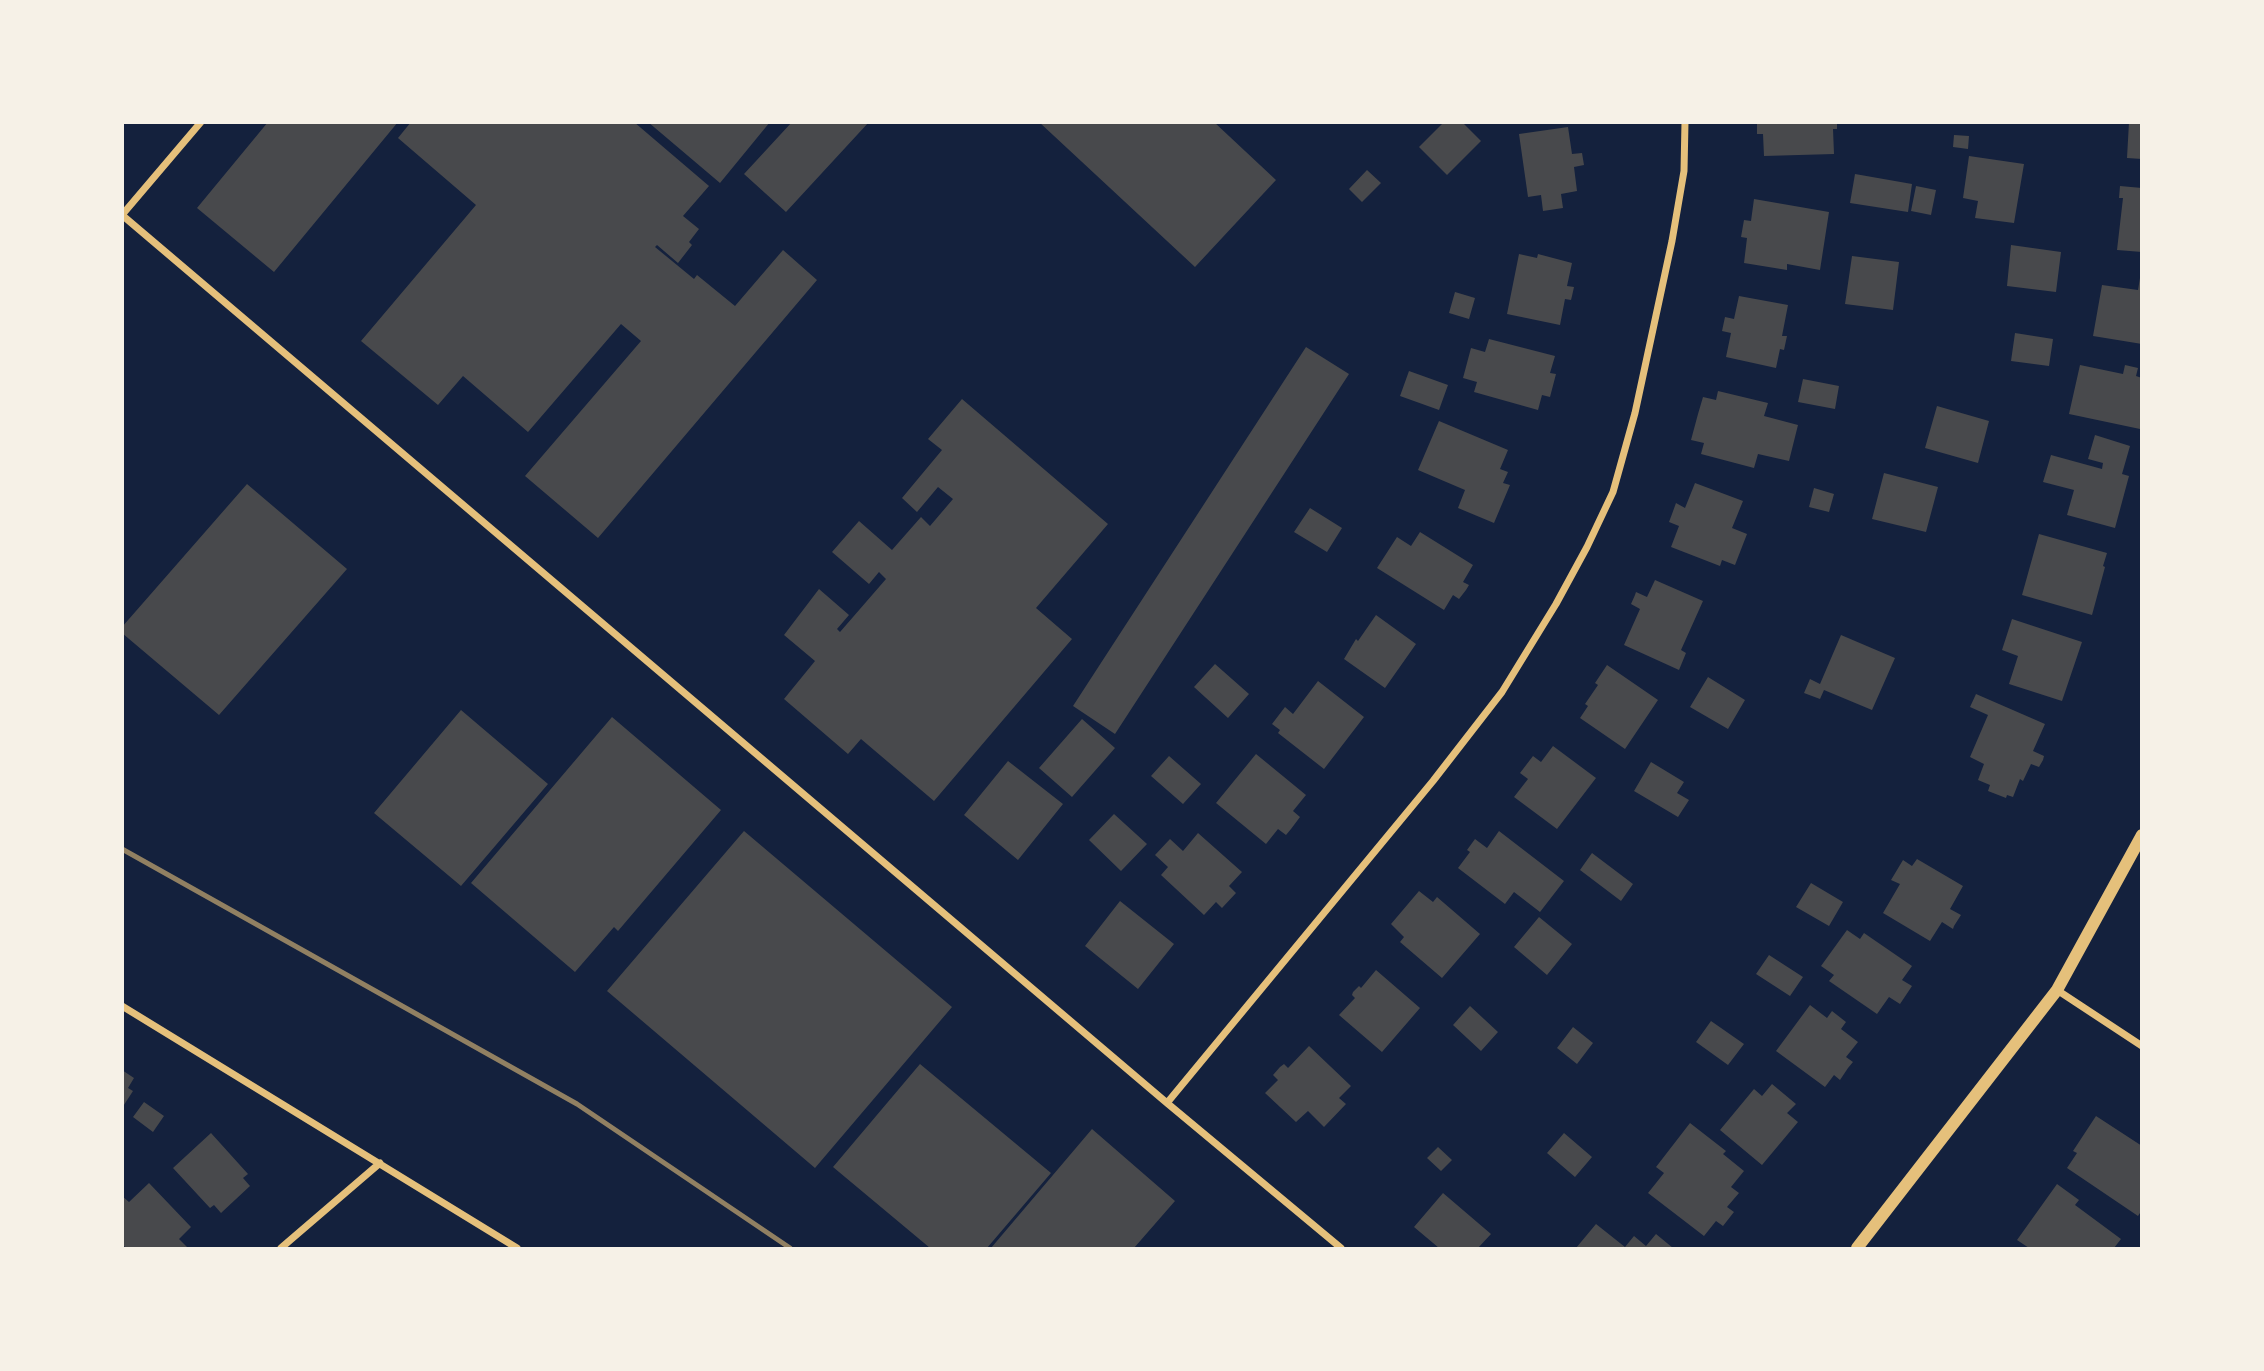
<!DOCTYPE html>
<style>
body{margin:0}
#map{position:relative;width:2264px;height:1371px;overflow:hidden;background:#14213d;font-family:"Exo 2",sans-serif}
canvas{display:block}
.frame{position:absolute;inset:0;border:124px solid #f6f1e7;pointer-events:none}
</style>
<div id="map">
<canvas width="2264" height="1371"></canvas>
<div class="frame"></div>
</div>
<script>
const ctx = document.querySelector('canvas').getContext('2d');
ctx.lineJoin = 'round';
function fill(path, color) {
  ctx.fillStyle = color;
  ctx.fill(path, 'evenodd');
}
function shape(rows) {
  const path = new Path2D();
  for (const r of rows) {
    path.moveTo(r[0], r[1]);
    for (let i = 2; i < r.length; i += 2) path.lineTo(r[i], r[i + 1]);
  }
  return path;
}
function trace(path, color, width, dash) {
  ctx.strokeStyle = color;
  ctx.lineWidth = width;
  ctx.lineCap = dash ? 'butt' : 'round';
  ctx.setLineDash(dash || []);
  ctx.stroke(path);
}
const building = shape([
 [268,122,398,122,274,272,197,208],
 [411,122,634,122,709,186,683,216,699,229,689,242,692,245,678,263,657,245,655,247,694,279,697,275,735,306,783,250,817,280,598,538,525,476,641,341,621,324,528,432,463,376,438,405,361,341,476,205,398,138],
 [648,122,770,122,720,183],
 [792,122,869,122,786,212,744,174],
 [1039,122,1214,122,1276,180,1195,267],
 [1444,122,1462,122,1481,141,1447,175,1419,147],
 [1757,122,1837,122,1837,129,1833,129,1834,154,1764,156,1763,134,1757,134],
 [2129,122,2142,122,2142,159,2127,158],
 [1568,127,1572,154,1582,153,1584,165,1574,167,1577,191,1561,194,1563,208,1543,211,1541,195,1528,197,1519,134],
 [1954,135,1969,136,1968,149,1953,147],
 [1969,156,2024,164,2014,223,1975,218,1978,201,1963,198],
 [1367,170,1381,183,1362,202,1349,189],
 [1855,174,1912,184,1908,212,1850,203],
 [1916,186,1936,190,1931,215,1911,211],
 [2120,186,2142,188,2142,252,2117,250,2123,198,2119,198],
 [1754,199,1829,212,1820,270,1787,264,1787,270,1744,263,1747,238,1741,237,1744,220,1751,221],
 [2011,245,2061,252,2056,292,2007,286],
 [1519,254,1537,258,1538,254,1572,263,1567,286,1574,287,1572,296,1571,300,1565,299,1560,325,1507,314],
 [1852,256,1899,262,1893,310,1845,304],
 [2140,278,2142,344,2093,336,2102,285,2138,290],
 [1455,292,1475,298,1469,319,1449,313],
 [1739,296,1788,305,1782,336,1787,336,1784,350,1780,349,1776,368,1726,357,1731,333,1722,331,1725,317,1734,319],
 [2015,333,2053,339,2049,366,2011,361],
 [1489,339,1555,356,1550,373,1556,374,1550,397,1542,395,1538,410,1474,392,1477,382,1463,378,1471,348,1485,352],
 [1306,347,1349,374,1115,734,1073,706],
 [2080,365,2123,374,2125,365,2138,368,2136,376,2142,378,2140,429,2069,414],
 [1409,371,1448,385,1439,410,1400,396],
 [1803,379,1839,386,1835,409,1798,402],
 [1718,391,1768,403,1764,416,1798,425,1789,461,1758,454,1754,468,1701,454,1704,443,1691,440,1698,414,1703,397,1716,400],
 [962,399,1108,524,1036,608,1072,639,934,801,861,739,848,754,784,699,815,661,784,635,819,589,849,615,837,629,840,632,886,579,879,572,869,584,832,552,859,521,892,550,921,517,930,526,953,499,938,487,917,512,902,498,942,450,928,439],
 [1937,406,1989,421,1978,463,1925,448],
 [1439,421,1508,450,1500,469,1508,472,1503,483,1510,485,1494,523,1458,508,1465,490,1418,470],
 [2095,435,2130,446,2122,474,2129,476,2115,528,2067,515,2074,490,2043,482,2051,455,2102,469,2103,463,2088,459],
 [1884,473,1938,487,1926,532,1872,519],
 [1695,483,1743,501,1732,528,1747,534,1735,565,1722,560,1720,566,1671,547,1679,526,1669,522,1672,514,1676,503,1685,508],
 [247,484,347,569,219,715,122,633,122,627],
 [1814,488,1834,494,1829,512,1809,507],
 [1310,508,1342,528,1327,552,1294,532],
 [1420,532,1473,565,1463,582,1469,585,1466,590,1459,599,1453,595,1444,610,1377,568,1397,537,1411,546],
 [2039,534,2107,553,2103,566,2105,567,2092,615,2022,595],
 [1655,580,1703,601,1681,650,1686,653,1679,670,1624,645,1640,609,1631,604,1635,595,1636,592,1647,597],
 [1376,615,1416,644,1385,688,1344,659,1356,639,1358,641],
 [2012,619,2082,642,2062,701,2009,684,2018,656,2002,650],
 [1841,635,1895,658,1872,710,1824,690,1820,699,1804,693,1810,679,1820,684],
 [1215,664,1249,694,1228,718,1194,687],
 [1607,665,1658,700,1625,749,1580,718,1588,706,1585,704,1598,685,1595,683],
 [1708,677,1745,700,1728,729,1690,707],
 [1318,681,1364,717,1324,769,1278,733,1280,730,1272,724,1285,707,1293,714],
 [1976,694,2045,724,2033,751,2044,756,2043,760,2039,767,2031,764,2023,781,2020,779,2013,797,2007,795,2006,798,1988,791,1990,785,1978,780,1984,764,1970,757,1988,715,1970,707],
 [461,710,548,784,461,886,374,813],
 [612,717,721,810,618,931,614,927,575,972,471,883],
 [1082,719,1115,748,1072,797,1039,768],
 [1553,746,1596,778,1557,829,1514,797,1528,779,1520,773,1533,756,1541,762],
 [1256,754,1306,795,1293,811,1300,817,1291,829,1286,835,1278,829,1266,844,1216,803],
 [1169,756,1201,784,1183,804,1151,776],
 [1008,761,1063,804,1018,860,964,815],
 [1651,762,1684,782,1677,793,1689,800,1678,817,1634,791],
 [1114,814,1147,844,1121,871,1089,840],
 [744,831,952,1007,815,1168,607,991],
 [1499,831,1564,881,1540,912,1514,892,1505,904,1458,868,1470,852,1467,850,1475,839,1487,848],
 [1198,833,1242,872,1229,886,1236,893,1222,908,1216,902,1204,915,1161,875,1168,867,1155,855,1170,839,1183,851],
 [1592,853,1633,884,1621,901,1580,870],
 [1917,859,1963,886,1950,909,1961,915,1954,926,1953,929,1942,922,1930,941,1883,913,1900,884,1891,880,1903,860,1912,866],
 [1811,883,1843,902,1829,926,1796,907],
 [1419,891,1433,902,1437,897,1480,934,1442,978,1400,942,1404,937,1391,924],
 [1120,901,1174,944,1138,989,1085,946],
 [1539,917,1572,944,1547,975,1514,947],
 [1847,930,1860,939,1864,933,1912,966,1902,980,1912,986,1900,1004,1889,997,1877,1014,1829,981,1834,975,1821,966],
 [1769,955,1803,977,1790,996,1756,974],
 [1376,970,1420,1008,1382,1052,1339,1015,1355,998,1352,995,1353,992,1359,986,1361,988],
 [1810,1005,1827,1018,1832,1011,1846,1022,1841,1029,1858,1042,1846,1057,1853,1062,1848,1068,1840,1080,1834,1075,1825,1087,1776,1051],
 [1470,1006,1498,1032,1481,1051,1453,1025],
 [1711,1021,1744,1044,1728,1065,1696,1042],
 [1573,1027,1593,1043,1577,1064,1557,1048],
 [1309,1046,1351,1086,1339,1098,1346,1104,1324,1127,1308,1111,1296,1122,1265,1093,1278,1080,1273,1075,1280,1067,1284,1064,1288,1068],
 [920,1064,1051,1173,987,1248,930,1248,833,1167],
 [122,1070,134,1078,128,1088,133,1091,122,1108],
 [1772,1084,1796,1104,1787,1113,1798,1122,1762,1165,1720,1130,1754,1089,1762,1096],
 [144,1102,164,1116,153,1132,133,1117],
 [2096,1116,2142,1146,2142,1210,2138,1216,2067,1168,2077,1153,2073,1151],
 [1690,1123,1726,1151,1723,1154,1744,1171,1731,1187,1739,1193,1727,1207,1734,1212,1723,1226,1716,1221,1704,1236,1648,1193,1664,1173,1656,1167],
 [1092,1129,1175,1201,1134,1248,991,1248],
 [211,1133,248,1174,243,1178,250,1186,221,1213,214,1205,210,1208,173,1168],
 [1564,1133,1592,1157,1575,1177,1547,1153],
 [1438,1147,1452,1160,1441,1171,1427,1158],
 [149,1183,191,1227,179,1239,187,1247,185,1248,126,1248,122,1244,122,1196,129,1202],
 [2057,1184,2079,1200,2075,1205,2121,1239,2114,1248,2029,1248,2017,1240],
 [1443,1193,1491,1234,1478,1248,1439,1248,1414,1227],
 [1596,1224,1625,1247,1634,1236,1646,1246,1656,1234,1673,1248,1576,1248]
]);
const minor = shape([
 [122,215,1167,1103,1341,1248],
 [122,215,201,122],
 [2057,990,2142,1046],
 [122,1006,517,1248],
 [1167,1103,1433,781,1502,692,1556,604,1587,547,1613,492,1635,413,1672,241,1684,171,1685,122],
 [281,1248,380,1163]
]);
const tertiary = shape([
 [1857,1248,2057,990,2142,835]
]);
const rail = shape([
 [122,849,577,1104,790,1248]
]);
fill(building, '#48494c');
trace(minor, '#e5c07b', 7);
trace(tertiary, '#e5c07b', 12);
trace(rail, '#918062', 5);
</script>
